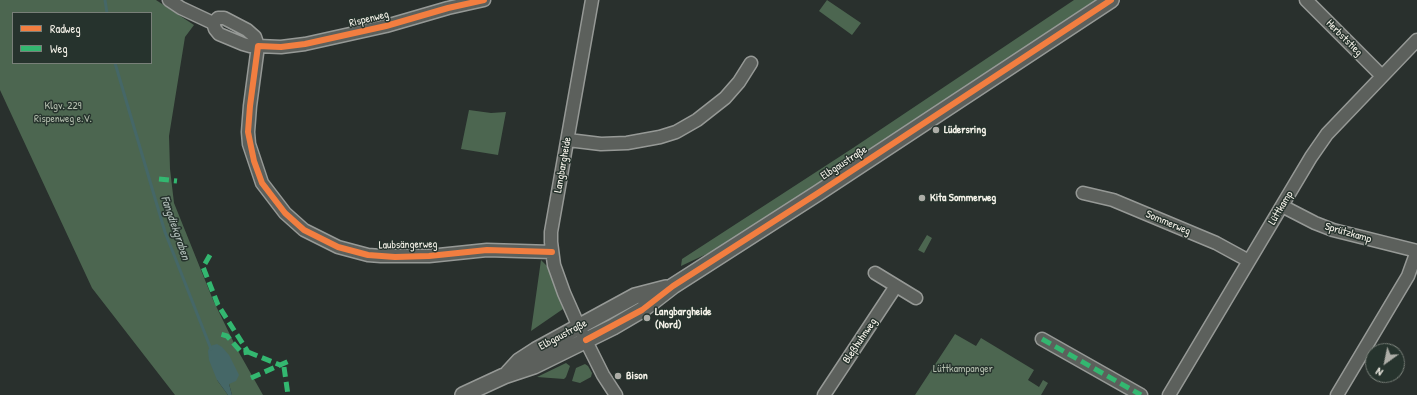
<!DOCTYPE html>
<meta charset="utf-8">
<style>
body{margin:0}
#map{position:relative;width:1417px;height:395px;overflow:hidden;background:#29302d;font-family:"Patrick Hand",sans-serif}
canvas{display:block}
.legend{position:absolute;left:12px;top:12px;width:140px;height:52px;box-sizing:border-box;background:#26332d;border:1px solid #787f78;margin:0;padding:5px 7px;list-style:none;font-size:12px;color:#f4f1e8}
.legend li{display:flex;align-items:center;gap:8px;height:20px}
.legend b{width:20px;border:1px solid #787f78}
.north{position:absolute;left:1365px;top:343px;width:40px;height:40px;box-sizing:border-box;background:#26332d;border:1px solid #787f78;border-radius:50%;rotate:213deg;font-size:11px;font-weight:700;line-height:16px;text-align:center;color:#f4f1e8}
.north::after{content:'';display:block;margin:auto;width:14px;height:18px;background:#adada7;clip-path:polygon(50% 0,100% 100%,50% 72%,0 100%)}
</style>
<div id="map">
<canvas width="1417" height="395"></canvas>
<ul class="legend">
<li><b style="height:5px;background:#f27e40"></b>Radweg</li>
<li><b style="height:5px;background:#33b770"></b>Weg</li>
</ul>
<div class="north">N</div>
</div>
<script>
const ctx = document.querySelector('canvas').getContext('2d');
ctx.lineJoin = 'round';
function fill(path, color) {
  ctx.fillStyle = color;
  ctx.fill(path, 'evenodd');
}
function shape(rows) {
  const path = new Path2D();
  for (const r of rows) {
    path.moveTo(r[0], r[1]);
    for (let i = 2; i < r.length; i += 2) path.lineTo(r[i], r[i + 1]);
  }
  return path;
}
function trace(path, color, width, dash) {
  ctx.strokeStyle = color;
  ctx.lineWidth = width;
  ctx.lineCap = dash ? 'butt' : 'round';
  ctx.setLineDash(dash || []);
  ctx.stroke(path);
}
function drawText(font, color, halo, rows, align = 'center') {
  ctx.font = font + ' "Patrick Hand",sans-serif';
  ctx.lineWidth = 3;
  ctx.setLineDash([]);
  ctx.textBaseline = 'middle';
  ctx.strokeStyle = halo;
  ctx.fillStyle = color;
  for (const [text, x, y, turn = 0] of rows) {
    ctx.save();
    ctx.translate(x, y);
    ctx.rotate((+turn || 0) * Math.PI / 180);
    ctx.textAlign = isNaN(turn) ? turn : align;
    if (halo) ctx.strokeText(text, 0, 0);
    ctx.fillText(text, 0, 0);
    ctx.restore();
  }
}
const green = shape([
 [0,0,156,0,194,25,185,37,169,136,170,169,174,203,213,300,237,349,263,395,232,395,229,384,217,380,228,395,175,395,92,288,0,90],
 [13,13,151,13,151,63,13,63],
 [827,0,861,23,852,35,819,11],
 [1074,0,1098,0,728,244,681,266,682,259,853,148],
 [469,110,491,113,506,112,498,155,461,149],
 [927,235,932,238,924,253,918,250],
 [541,260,548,267,563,309,531,331],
 [955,334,976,346,981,338,1034,370,1028,380,1039,387,1043,380,1048,383,1041,395,915,395],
 [566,363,570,366,566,377,564,379,537,377],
 [585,364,588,366,592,373,591,377,580,383,572,381,576,368]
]);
const water = shape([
 [217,344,222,347,229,355,239,375,236,381,229,384,232,395,228,395,217,380,209,360,208,351,210,346]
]);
const stream = shape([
 [105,0,107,13],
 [115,63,165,232,211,349]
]);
const minor = shape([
 [169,0,181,8,213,23],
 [484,0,448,8,386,26,305,44,281,47,258,46,250,46,243,44,219,34,215,29,213,23,218,18,224,18,247,30,255,37,258,46,250,106,248,132,249,144,262,183,285,213,304,230,338,247,368,255,381,256,429,256,487,250,552,252],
 [592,0,551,232,551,242,554,265,564,293,579,327,603,375,616,395],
 [1306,0,1382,76],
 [568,140,601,144,627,143,660,137,676,132,697,120,725,98,739,82,751,63],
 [1083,193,1113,200,1216,243,1249,261],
 [1282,206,1315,223,1333,230,1417,251],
 [875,273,916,298],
 [1042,339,1141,395],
 [824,395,896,286],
 [1169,395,1311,157,1327,134,1417,40],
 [1337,395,1408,276,1417,251]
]);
const major = shape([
 [508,373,519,361,536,350,635,296,666,288],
 [463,395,504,376,534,366,613,327,642,310,673,286,818,193,1111,0]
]);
const quiet = shape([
 [159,179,177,181],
 [210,255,203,267,218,305,248,352,242,353,227,336,220,334],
 [1042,339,1141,395],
 [248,352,280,365],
 [284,367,288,395],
 [251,378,289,361]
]);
const cycleway = shape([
 [484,0,448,8,386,26,305,44,281,47,258,46,250,106,248,132,254,161,262,183,285,213,304,230,338,247,368,255,395,257,429,256,487,250,552,252],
 [586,340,642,310,673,286,818,193,1111,0]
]);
const markers = [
 [936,130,4,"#adada7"],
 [922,198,4,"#adada7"],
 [647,318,4,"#adada7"],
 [618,376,4,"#adada7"]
];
const streetNames = [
 ["Rispenweg",369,19,-14],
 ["Herbststieg",1344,38,45],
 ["Elbgaustraße",844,163,-33],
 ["Langbargheide",563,165,-80],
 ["Lüttkamp",1281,208,-59],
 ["Sommerweg",1168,223,23],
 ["Sprützkamp",1348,233,16],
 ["Laubsängerweg",408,245,-1],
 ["Elbgaustraße",563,335,-28],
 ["Bleßhuhnweg",860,341,-56]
];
const parkNames = [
 ["Klgv. 229",63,106],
 ["Rispenweg e.V.",63,119],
 ["Lüttkampanger",963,369]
];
const poiNames = [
 ["Lüdersring",944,130],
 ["Kita Sommerweg",930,198],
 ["Langbargheide",655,312],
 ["(Nord)",655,325],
 ["Bison",626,376]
];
const waterNames = [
 ["Fangdiekgraben",175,228,71]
];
fill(green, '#4c6650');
fill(water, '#456767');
trace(stream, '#456767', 3);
trace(minor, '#969996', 15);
trace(major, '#969996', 18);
trace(minor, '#5c605c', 12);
trace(major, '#5c605c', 15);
trace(quiet, '#33b770', 5, [10, 5]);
trace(cycleway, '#f27e40', 6);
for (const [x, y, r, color] of markers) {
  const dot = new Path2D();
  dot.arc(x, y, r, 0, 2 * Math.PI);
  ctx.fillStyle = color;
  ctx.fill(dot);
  trace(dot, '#26332d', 1.5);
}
drawText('11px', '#f4f1e8', '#26332d', streetNames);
drawText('11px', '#b3bdad', '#26332d', parkNames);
drawText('bold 11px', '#f4f1e8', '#26332d', poiNames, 'left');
drawText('italic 12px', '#afbcb7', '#26332d', waterNames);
</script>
